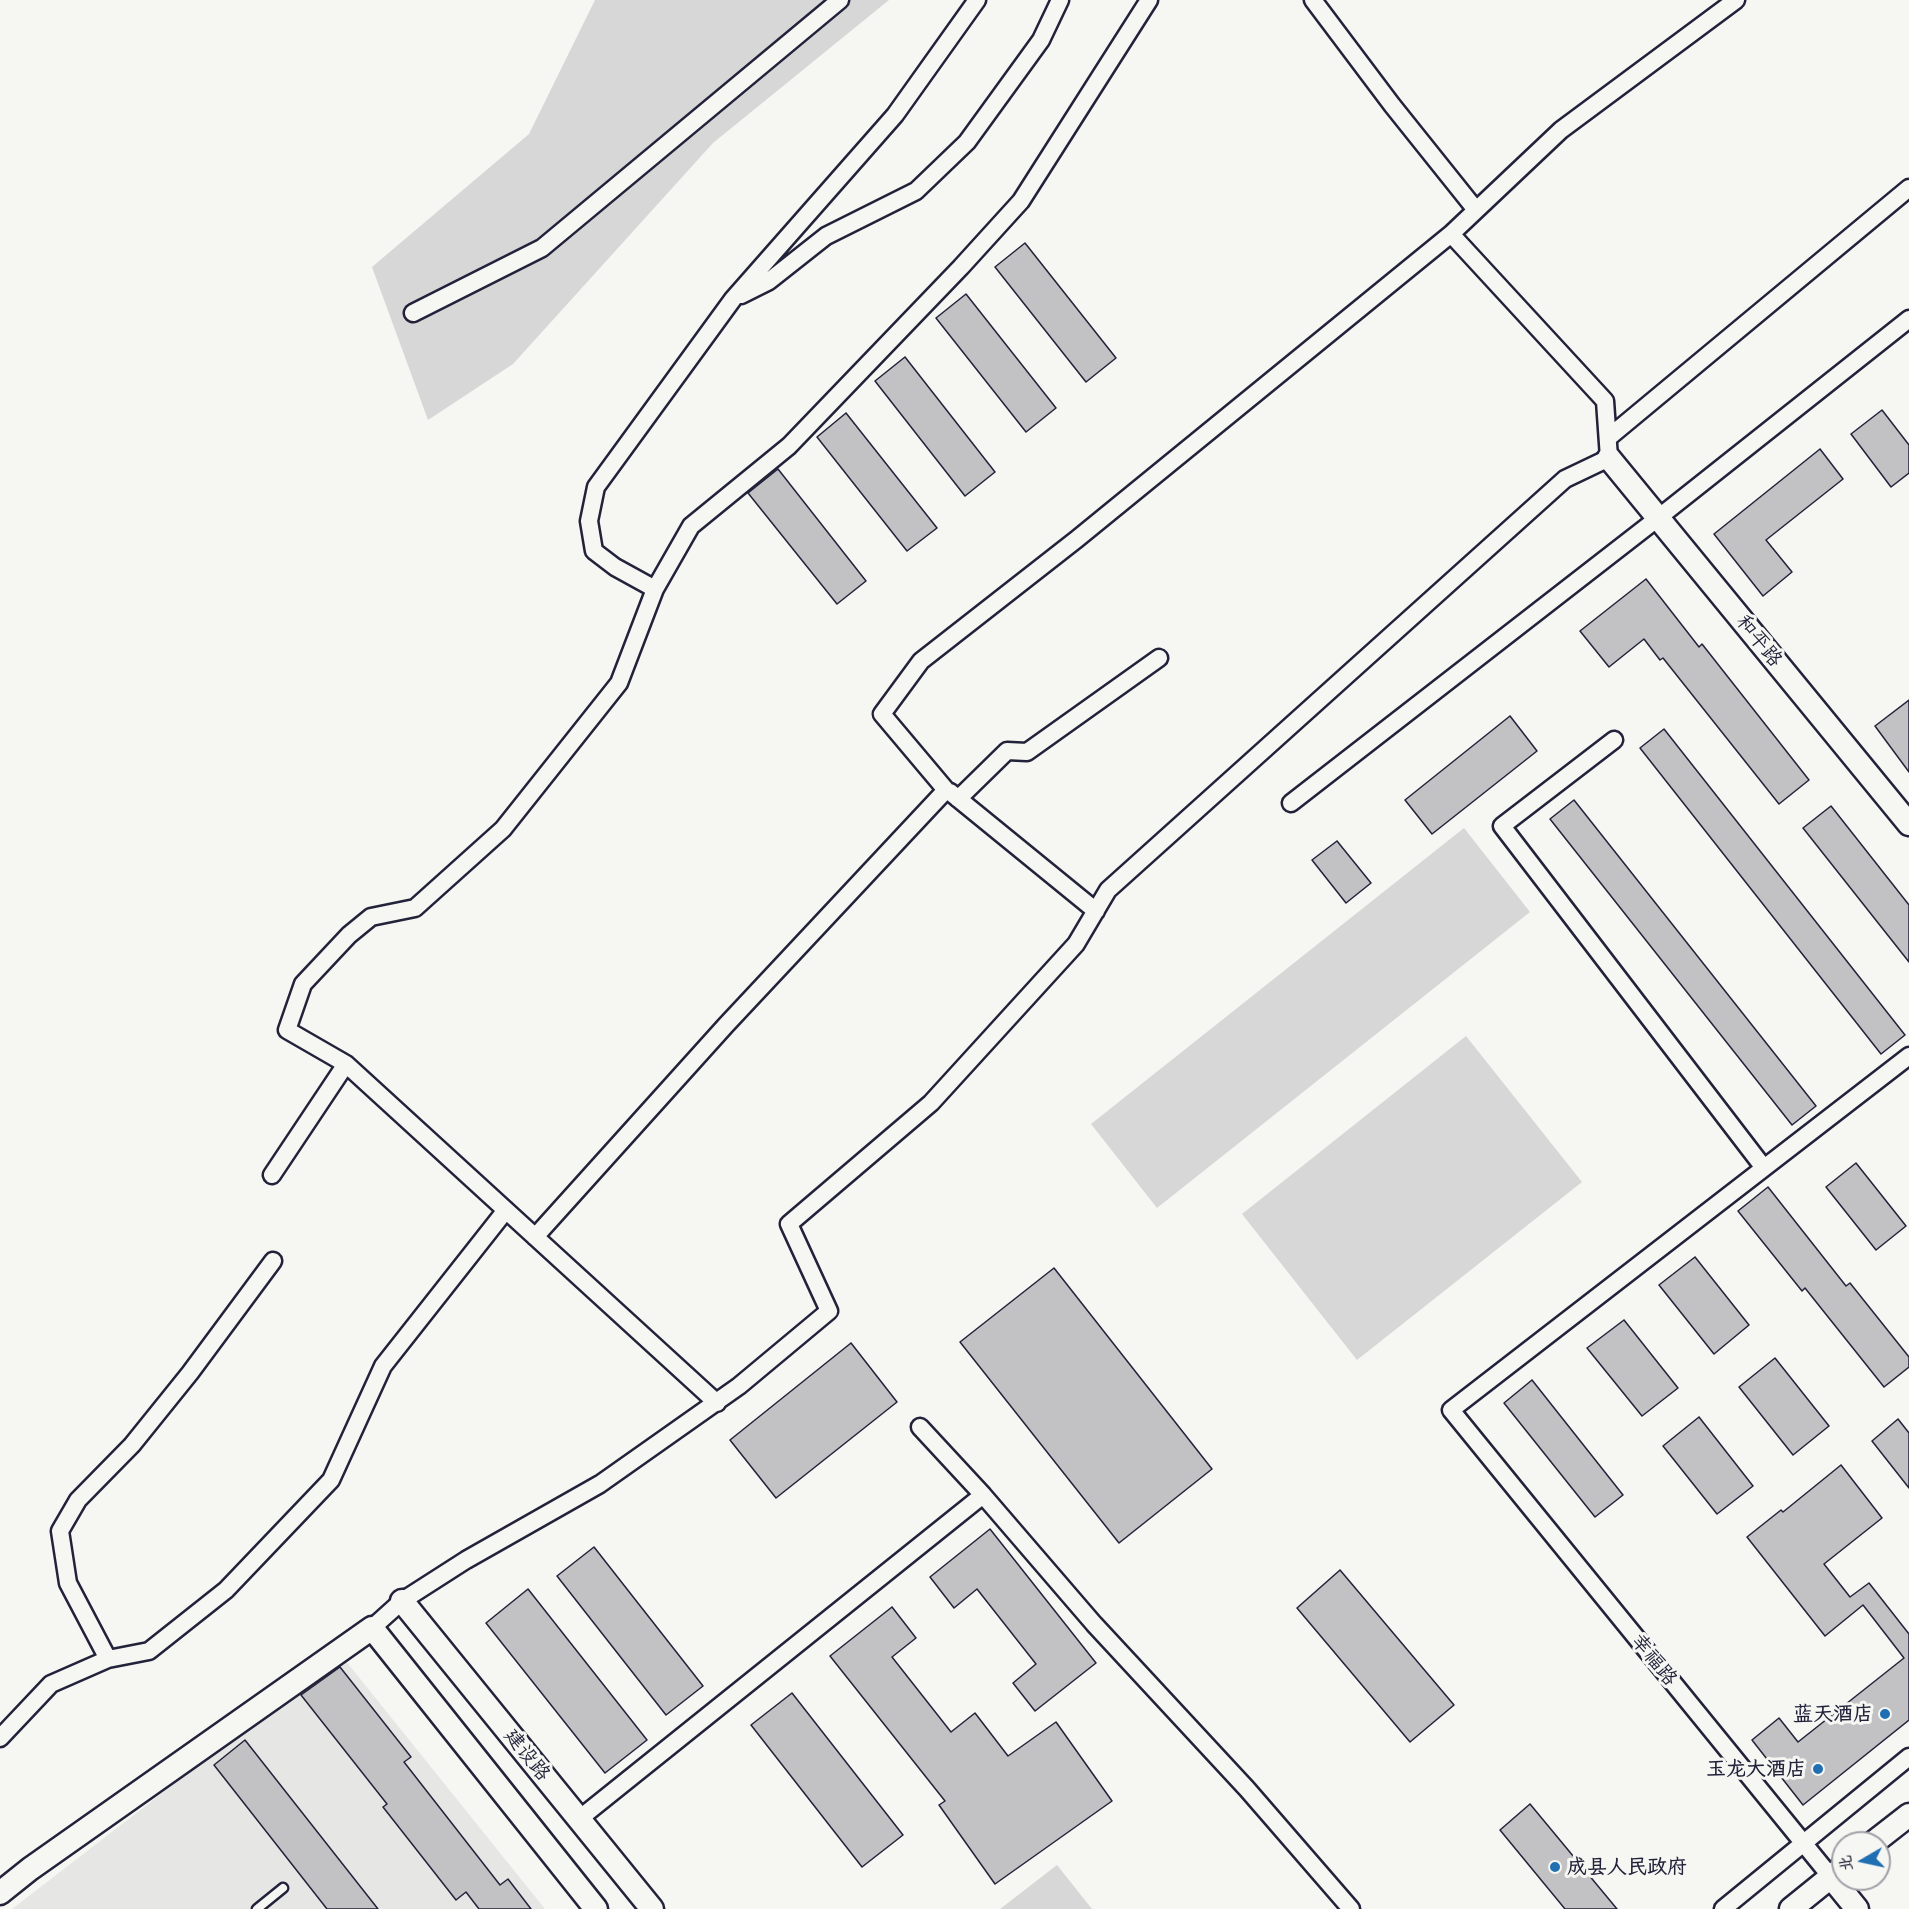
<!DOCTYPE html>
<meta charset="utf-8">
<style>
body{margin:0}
#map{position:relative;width:1909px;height:1909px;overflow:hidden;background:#f6f6f2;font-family:Delius,"LXGW WenKai TC",sans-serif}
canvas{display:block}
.north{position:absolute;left:1831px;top:1831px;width:60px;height:60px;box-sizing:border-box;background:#f6f6f2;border:2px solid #a1a1a9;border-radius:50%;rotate:261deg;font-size:16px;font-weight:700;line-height:24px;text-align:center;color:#22223b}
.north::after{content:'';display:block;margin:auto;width:21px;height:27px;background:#1f6fb2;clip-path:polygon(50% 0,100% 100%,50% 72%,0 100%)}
</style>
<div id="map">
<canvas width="1909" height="1909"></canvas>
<div class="north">北</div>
</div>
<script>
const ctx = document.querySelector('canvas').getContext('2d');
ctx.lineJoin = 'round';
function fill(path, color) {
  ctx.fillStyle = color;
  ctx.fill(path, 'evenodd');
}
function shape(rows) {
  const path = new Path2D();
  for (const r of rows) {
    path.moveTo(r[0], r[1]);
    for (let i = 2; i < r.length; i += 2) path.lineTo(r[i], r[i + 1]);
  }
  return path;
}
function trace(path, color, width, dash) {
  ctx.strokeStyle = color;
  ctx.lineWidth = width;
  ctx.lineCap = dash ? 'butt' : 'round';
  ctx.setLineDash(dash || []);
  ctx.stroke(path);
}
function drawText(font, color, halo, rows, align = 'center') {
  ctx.font = font + ' Delius,"LXGW WenKai TC",sans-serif';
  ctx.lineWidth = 6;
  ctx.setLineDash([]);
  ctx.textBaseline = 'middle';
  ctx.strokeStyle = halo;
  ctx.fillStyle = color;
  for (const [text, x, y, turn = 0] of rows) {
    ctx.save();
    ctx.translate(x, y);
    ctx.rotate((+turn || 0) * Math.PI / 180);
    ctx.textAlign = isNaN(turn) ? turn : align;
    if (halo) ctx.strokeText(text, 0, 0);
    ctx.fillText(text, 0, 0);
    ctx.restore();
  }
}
const built = shape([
 [341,1655,545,1909,12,1909]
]);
const green = shape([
 [595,0,889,0,713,143,513,364,428,420,372,267,529,134],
 [1464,828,1530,912,1157,1208,1091,1124],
 [1466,1036,1582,1182,1357,1360,1242,1214],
 [1057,1865,1092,1909,1000,1909]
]);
const building = shape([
 [1025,243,1116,358,1086,382,995,267,1025,243],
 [966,294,1056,408,1026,432,936,318,966,294],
 [905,357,995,472,965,496,875,381,905,357],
 [1882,410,1909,445,1909,473,1891,487,1851,434,1882,410],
 [846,413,937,528,907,551,817,437,846,413],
 [1820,449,1843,479,1766,540,1792,572,1763,596,1714,534,1820,449],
 [778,469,866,581,837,604,748,493,778,469],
 [1646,579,1699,647,1702,644,1809,780,1779,804,1663,658,1660,660,1644,639,1609,667,1580,631,1646,579],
 [1909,700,1909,772,1875,726,1909,700],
 [1510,716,1537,751,1432,834,1405,800,1510,716],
 [1664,729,1905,1035,1881,1054,1640,748,1664,729],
 [1574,800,1816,1106,1792,1125,1550,819,1574,800],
 [1831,806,1909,905,1909,962,1803,828,1831,806],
 [1337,841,1371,883,1346,903,1312,860,1337,841],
 [1856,1163,1906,1226,1876,1250,1826,1187,1856,1163],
 [1768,1187,1846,1286,1850,1283,1909,1357,1909,1367,1884,1387,1805,1288,1802,1291,1738,1211,1768,1187],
 [1695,1257,1749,1325,1714,1354,1659,1285,1695,1257],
 [1054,1268,1212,1469,1119,1543,960,1342,1054,1268],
 [1624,1320,1678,1388,1642,1416,1587,1348,1624,1320],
 [851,1343,897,1402,776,1498,730,1440,851,1343],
 [1775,1358,1829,1426,1793,1455,1739,1387,1775,1358],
 [1532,1380,1623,1495,1595,1517,1504,1403,1532,1380],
 [1699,1417,1753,1486,1717,1514,1663,1446,1699,1417],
 [1898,1419,1909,1433,1909,1488,1872,1441,1898,1419],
 [1841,1465,1882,1518,1824,1564,1850,1597,1869,1583,1909,1634,1909,1720,1803,1805,1752,1740,1779,1718,1798,1742,1904,1658,1863,1605,1825,1636,1747,1537,1781,1510,1783,1512,1841,1465],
 [990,1529,1096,1663,1035,1711,1013,1683,1036,1664,977,1589,954,1608,930,1577,990,1529],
 [594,1547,703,1686,666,1715,557,1576,594,1547],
 [1340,1570,1454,1705,1410,1742,1297,1608,1340,1570],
 [528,1589,647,1740,605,1773,486,1623,528,1589],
 [892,1607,916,1638,892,1657,951,1732,975,1713,1008,1756,1056,1722,1112,1801,995,1884,939,1805,945,1801,830,1656,892,1607],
 [340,1667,411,1757,404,1762,500,1885,508,1879,531,1909,479,1909,466,1892,456,1900,383,1807,387,1804,301,1695,340,1667],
 [792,1693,903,1835,862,1867,751,1725,792,1693],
 [245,1740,378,1909,327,1909,214,1765,245,1740],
 [1530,1804,1617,1909,1565,1909,1500,1830,1530,1804]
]);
const lane = shape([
 [257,1909,283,1888]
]);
const street = shape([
 [1313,0,1392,105,1476,210],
 [741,295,769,281,826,236,916,191,967,142,1041,40,1060,0],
 [413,313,542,248,840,0],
 [1608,438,1909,188],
 [655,589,615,567,594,551,589,521,596,487,733,299,895,115,977,0],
 [1614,740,1502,826,1764,1168,1909,1056],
 [950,792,1096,911],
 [958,799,1007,751,1027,752,1159,658],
 [1291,803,1658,518,1909,319],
 [1764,1168,1451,1410,1831,1877],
 [272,1175,346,1064],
 [535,1237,726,1025,946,790,882,714,921,661,1077,539,1451,234,1561,130,1736,0],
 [717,1403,346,1064,287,1030,303,984,349,935,371,917,415,908,503,829,619,683,655,589,691,526,789,446,961,267,1021,201,1149,0],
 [920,1427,983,1495,1094,1624,1247,1789,1351,1909],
 [372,1628,402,1601,466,1560,600,1484,739,1386,829,1311,789,1224,931,1103,1076,944,1108,890,1565,479,1609,458,1605,401,1451,234],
 [108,1659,68,1583,60,1531,78,1500,132,1445,190,1373,273,1261],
 [0,1738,51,1684,108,1659,149,1651,226,1590,331,1480,383,1366,506,1210],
 [579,1819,983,1495],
 [1723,1909,1909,1757]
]);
const secondary = shape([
 [1609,458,1909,824],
 [402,1601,652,1909],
 [1873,1843,1909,1815],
 [1831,1877,1857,1909],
 [0,1893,30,1869,372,1628,596,1909],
 [1791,1909,1843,1867]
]);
const markers = [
 [1885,1714,6,"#1f6fb2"],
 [1818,1769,6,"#1f6fb2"],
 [1555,1867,6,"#1f6fb2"]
];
const streetNames = [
 ["和平路",1759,641,51],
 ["幸福路",1654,1660,51],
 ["建设路",527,1755,51]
];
const poiNames = [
 ["蓝天酒店",1873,1714],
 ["玉龙大酒店",1806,1769],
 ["成县人民政府",1567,1867,"left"]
];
fill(built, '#e6e6e4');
fill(green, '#d7d7d7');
fill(building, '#c2c2c4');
trace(building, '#22223b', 1.5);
trace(lane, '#22223b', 13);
trace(street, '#22223b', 21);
trace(secondary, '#22223b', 27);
trace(lane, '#f6f6f2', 8);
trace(street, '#f6f6f2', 16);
trace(secondary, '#f6f6f2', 22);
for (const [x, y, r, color] of markers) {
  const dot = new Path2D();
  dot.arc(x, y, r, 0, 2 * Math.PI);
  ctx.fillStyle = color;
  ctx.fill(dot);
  trace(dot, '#f6f6f2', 2);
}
drawText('20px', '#22223b', '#f6f6f2', streetNames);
drawText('bold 20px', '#22223b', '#f6f6f2', poiNames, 'right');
</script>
